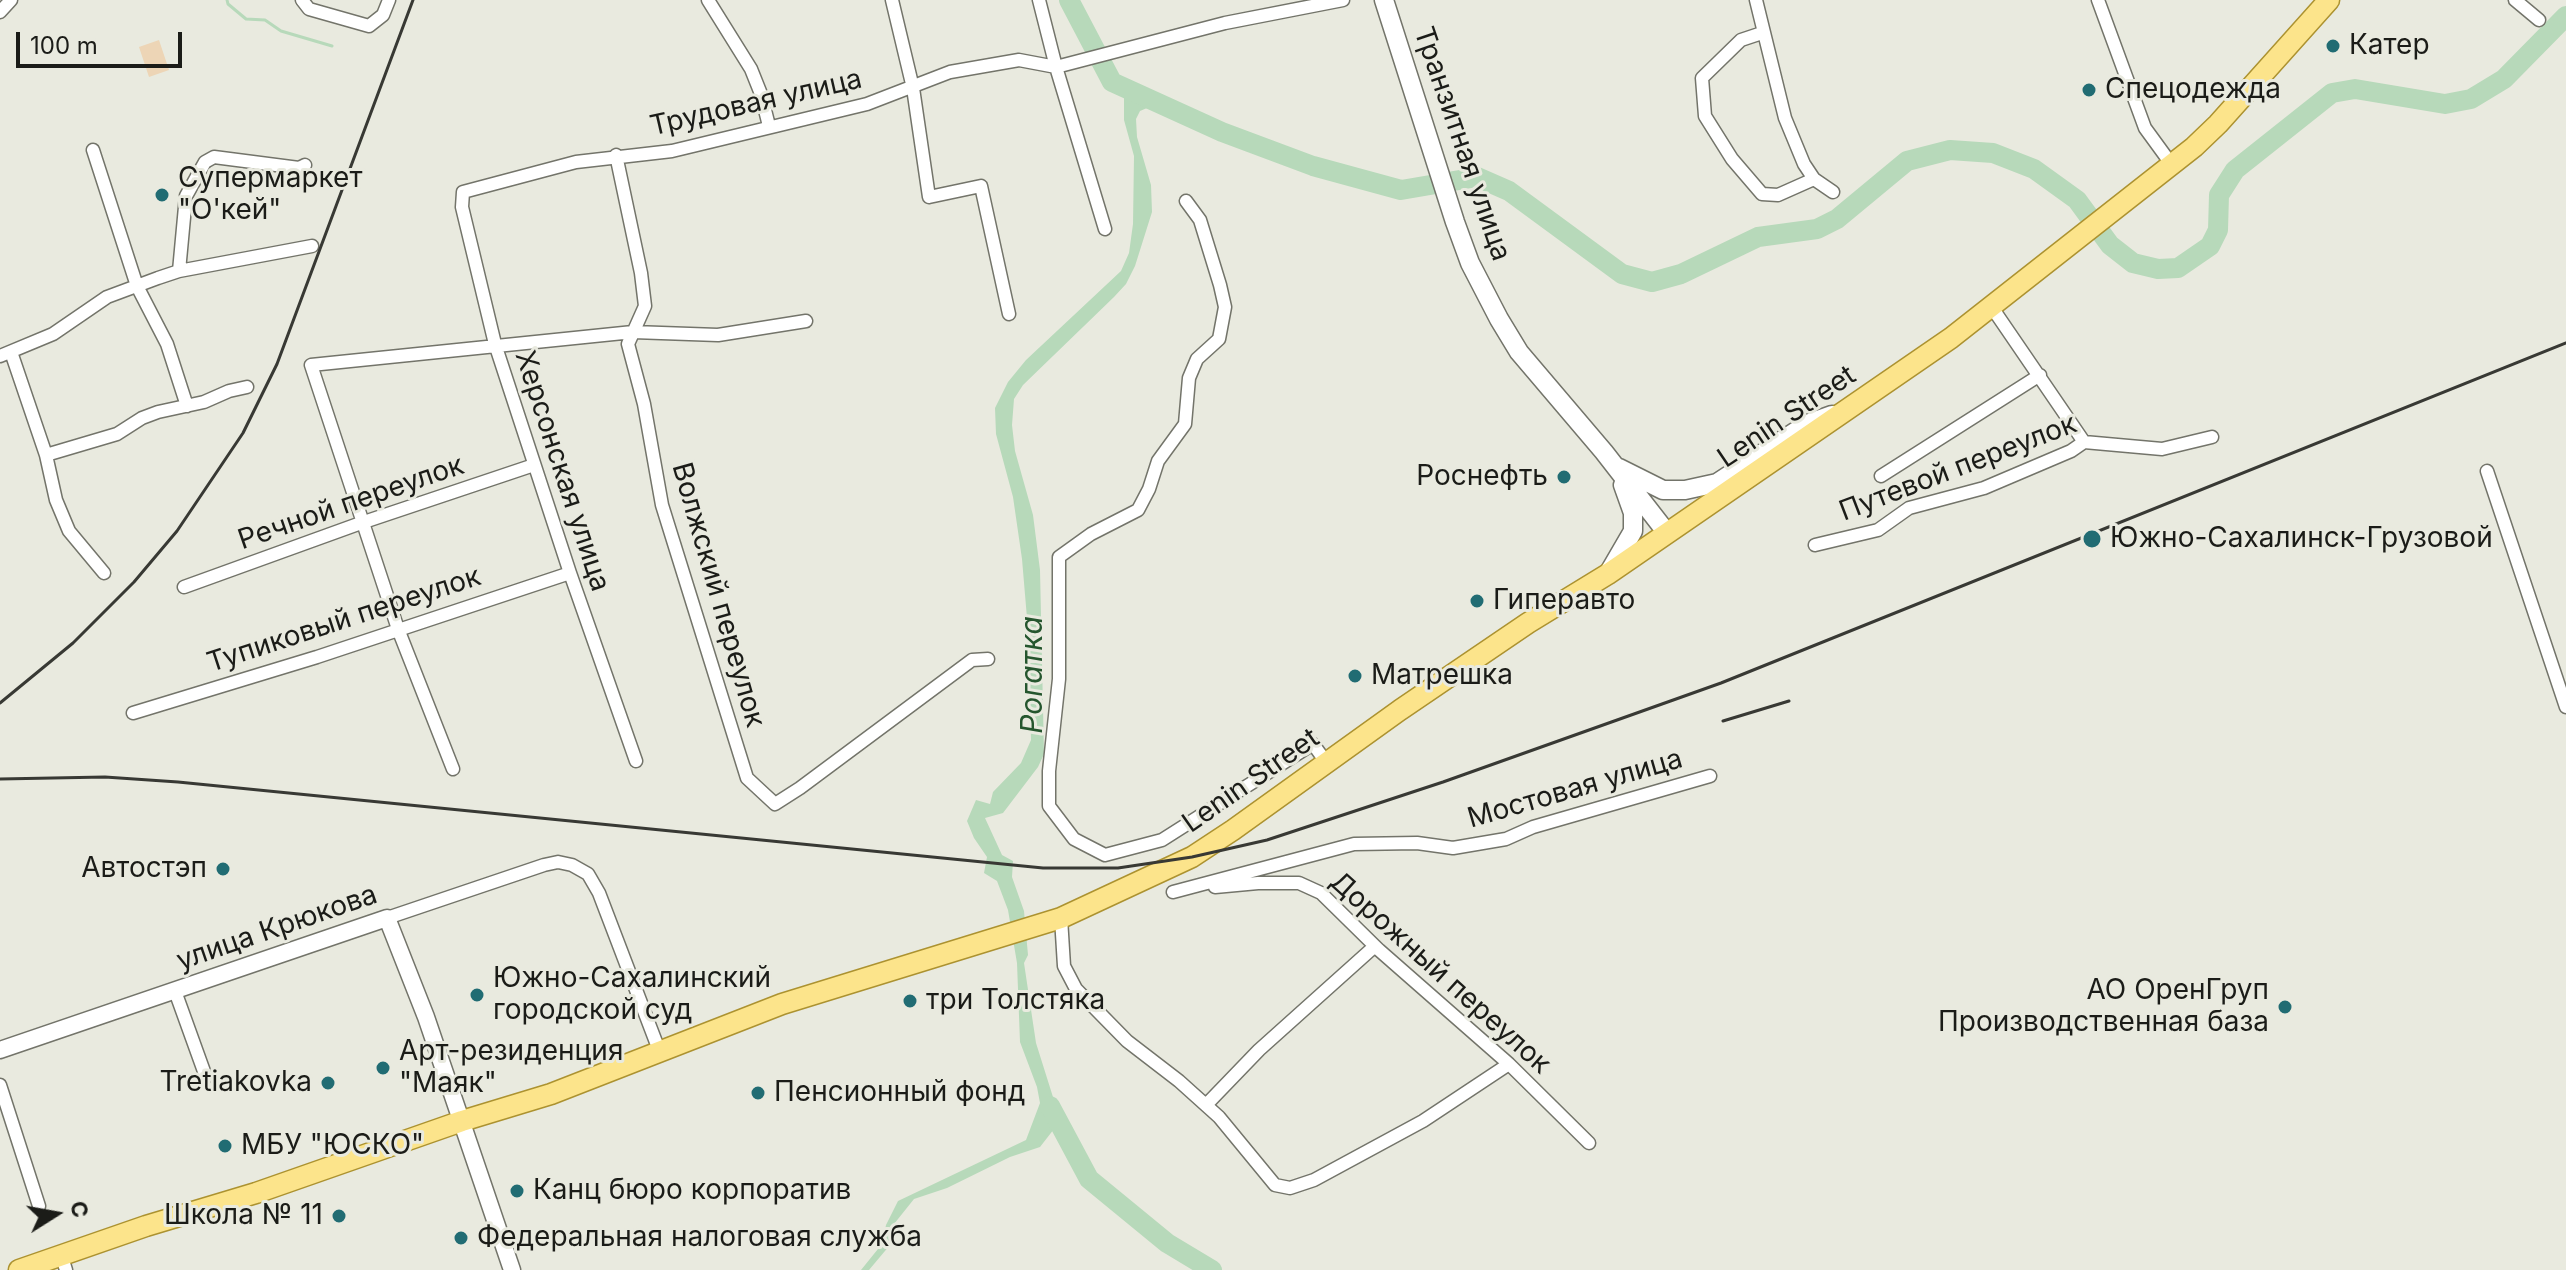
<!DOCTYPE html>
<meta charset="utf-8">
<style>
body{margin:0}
#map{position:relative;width:2566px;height:1270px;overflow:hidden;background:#e9eadf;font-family:Inter,sans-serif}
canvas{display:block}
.north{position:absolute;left:16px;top:1174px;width:80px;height:80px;-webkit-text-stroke:6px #e9eadf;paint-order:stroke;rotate:79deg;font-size:22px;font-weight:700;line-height:32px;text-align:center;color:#1b1c18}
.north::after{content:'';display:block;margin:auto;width:28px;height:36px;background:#1b1c18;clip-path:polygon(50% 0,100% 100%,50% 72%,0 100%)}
.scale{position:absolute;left:16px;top:32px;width:166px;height:36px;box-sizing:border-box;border:4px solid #1b1c18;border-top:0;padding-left:10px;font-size:24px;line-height:28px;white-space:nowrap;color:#1b1c18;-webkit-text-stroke:6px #e9eadf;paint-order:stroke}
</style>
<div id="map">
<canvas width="2566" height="1270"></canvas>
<div class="north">С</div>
<div class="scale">100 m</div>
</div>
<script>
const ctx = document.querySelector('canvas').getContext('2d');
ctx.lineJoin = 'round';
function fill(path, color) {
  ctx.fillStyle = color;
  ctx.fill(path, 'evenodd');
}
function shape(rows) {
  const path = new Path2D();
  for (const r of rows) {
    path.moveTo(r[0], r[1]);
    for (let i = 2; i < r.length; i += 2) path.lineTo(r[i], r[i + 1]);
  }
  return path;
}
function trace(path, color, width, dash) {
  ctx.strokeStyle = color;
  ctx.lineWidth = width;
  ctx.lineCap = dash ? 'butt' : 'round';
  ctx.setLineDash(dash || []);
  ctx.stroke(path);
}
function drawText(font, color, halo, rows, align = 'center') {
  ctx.font = font + ' Inter,sans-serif';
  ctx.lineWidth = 6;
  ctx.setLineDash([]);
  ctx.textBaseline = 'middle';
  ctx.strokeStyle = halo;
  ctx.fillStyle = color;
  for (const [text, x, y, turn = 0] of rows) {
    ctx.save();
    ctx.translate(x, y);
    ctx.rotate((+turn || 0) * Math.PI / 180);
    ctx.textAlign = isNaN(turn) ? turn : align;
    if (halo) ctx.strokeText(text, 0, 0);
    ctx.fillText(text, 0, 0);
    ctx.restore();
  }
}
const green = shape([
 [159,40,169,70,149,77,139,47]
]);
const water = shape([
 [1124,97,1147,108,1140,111,1136,119,1137,137,1151,185,1152,212,1135,266,1126,284,1114,297,1023,385,1014,399,1012,425,1015,451,1033,515,1040,570,1044,754,1038,767,1003,813,985,818,1002,855,1013,861,1012,877,1024,911,1028,955,1024,963,1036,1043,1058,1113,1054,1129,1040,1147,1010,1157,947,1188,914,1199,894,1224,890,1245,869,1270,861,1270,882,1244,886,1225,898,1201,1026,1140,1040,1103,1037,1087,1020,1042,1017,963,1008,910,997,881,984,873,987,857,974,838,967,821,976,800,990,804,993,792,1021,763,1031,740,1028,630,1022,559,1013,497,996,434,995,408,1008,382,1026,360,1121,271,1129,253,1133,224,1134,156,1124,120]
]);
const stream = shape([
 [227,0,228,4,246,19,265,20,281,31,332,46]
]);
const river = shape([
 [1069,0,1112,82,1222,132,1313,166,1401,190,1477,177,1509,191,1622,274,1652,282,1681,274,1758,237,1817,229,1837,219,1907,161,1950,150,1993,153,2034,169,2077,200,2110,245,2133,263,2158,269,2178,268,2210,246,2218,230,2219,195,2235,170,2332,93,2355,89,2445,104,2471,99,2504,79,2566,16],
 [1050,1106,1089,1179,1167,1243,1212,1270]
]);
const minor = shape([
 [302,0,309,9,369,26,383,15,389,0],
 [708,0,751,69,761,94,769,126],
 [892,0,913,88,929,197,981,186,1009,314],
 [1039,0,1056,67,1105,229],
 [1756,0,1785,118,1804,164,1814,179],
 [2098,0,2145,128,2172,165],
 [2515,0,2539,20],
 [0,12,11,0],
 [1762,33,1741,40,1702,78,1705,116,1732,159,1762,194,1778,195,1814,179,1833,192],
 [93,150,137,286,167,344,187,406],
 [616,155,641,273,645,306,628,344,644,404,662,505,747,778,775,804,800,788,972,660,988,659],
 [1186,201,1200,220,1220,285,1225,307,1219,339,1197,359,1189,378,1185,424,1158,461,1149,489,1138,510,1091,534,1059,557,1059,679,1049,771,1049,806,1074,839,1105,855,1162,840,1313,744,1326,762],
 [179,271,186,196,205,162,214,157,299,168,305,165],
 [1991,306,2084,442],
 [11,352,46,455,56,500,69,531,104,573],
 [0,356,53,334,107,297,158,278,179,271,312,246],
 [46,455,117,434,142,418,158,412,204,402,229,391,247,387],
 [2487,471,2566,707],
 [1881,476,2040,375],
 [1815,545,1878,530,1909,508,1984,488,2071,451,2084,442,2162,449,2212,437],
 [184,587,361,523,534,465],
 [133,713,317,657,570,573],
 [636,761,570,573,495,344,462,207,463,192,576,162,672,151,867,104,950,72,1019,60,1056,67,1225,23,1343,0],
 [453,769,398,629,311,365,633,332,718,335,806,321],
 [1215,887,1258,883,1299,883,1321,893,1379,950,1509,1064,1589,1143],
 [1173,892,1354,844,1417,843,1453,848,1506,839,1533,827,1710,776],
 [387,918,544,865,558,862,572,865,588,874,599,893,659,1050],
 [1061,918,1064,966,1076,989,1127,1041,1179,1081,1219,1117,1275,1185,1290,1188,1314,1180,1423,1121,1509,1064],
 [175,991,206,1077],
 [0,1085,39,1206],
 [1206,1105,1259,1050,1375,946],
 [61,1254,66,1270]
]);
const tertiary = shape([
 [0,1050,387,918,426,1017,512,1270]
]);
const secondary = shape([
 [1384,0,1455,222,1470,263,1499,319,1519,352,1604,452,1667,533],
 [1619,468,1663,490,1685,490,1717,483,1807,424,1832,415],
 [1608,574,1633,531,1633,513,1623,485]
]);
const primary = shape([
 [19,1270,146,1226,256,1193,462,1121,551,1094,782,1004,1061,918,1192,857,1233,830,1400,710,1528,623,1608,574,1951,338,2194,147,2218,124,2329,0]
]);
const rail = shape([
 [0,703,73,643,134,582,177,531,243,433,277,364,413,0],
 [1723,721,1789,701],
 [0,779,105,777,178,782,1043,868,1118,868,1192,857,1267,840,1443,782,1721,683,2566,343]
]);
const markers = [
 [2333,46,8,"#216c73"],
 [2089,90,8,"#216c73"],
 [162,195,8,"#216c73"],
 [1564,477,8,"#216c73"],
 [2092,539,10,"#216c73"],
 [1477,601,8,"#216c73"],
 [1355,676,8,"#216c73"],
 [223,869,8,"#216c73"],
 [477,995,8,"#216c73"],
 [910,1001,8,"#216c73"],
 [2285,1007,8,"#216c73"],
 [383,1068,8,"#216c73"],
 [328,1083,8,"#216c73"],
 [758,1093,8,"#216c73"],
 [225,1146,8,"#216c73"],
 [517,1191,8,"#216c73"],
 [339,1216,8,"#216c73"],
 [461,1238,8,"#216c73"]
];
const poiNames = [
 ["Катер",2349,46],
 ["Спецодежда",2105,90],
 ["Супермаркет",178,179],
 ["\"О'кей\"",178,211],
 ["Роснефть",1548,477,"right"],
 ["Южно-Сахалинск-Грузовой",2110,539],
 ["Гиперавто",1493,601],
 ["Матрешка",1371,676],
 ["Автостэп",207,869,"right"],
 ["Южно-Сахалинский",493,979],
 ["городской суд",493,1011],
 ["АО ОренГруп",2269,991,"right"],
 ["Производственная база",2269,1023,"right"],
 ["три Толстяка",926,1001],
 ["Арт-резиденция",399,1052],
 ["\"Маяк\"",399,1084],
 ["Tretiakovka",312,1083,"right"],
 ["Пенсионный фонд",774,1093],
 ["МБУ \"ЮСКО\"",241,1146],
 ["Канц бюро корпоратив",533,1191],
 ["Школа № 11",323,1216,"right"],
 ["Федеральная налоговая служба",477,1238]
];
const streetNames = [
 ["Трудовая улица",756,103,-13],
 ["Транзитная улица",1462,144,71],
 ["Lenin Street",1787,417,-34],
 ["Путевой переулок",1958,468,-21],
 ["Херсонская улица",562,471,72],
 ["Речной переулок",351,503,-19],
 ["Волжский переулок",718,595,74],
 ["Тупиковый переулок",344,620,-18],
 ["Lenin Street",1251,781,-35],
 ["Мостовая улица",1575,789,-16],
 ["улица Крюкова",277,928,-19],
 ["Дорожный переулок",1440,973,42]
];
const waterNames = [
 ["Рогатка",1033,675,-90]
];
fill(green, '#edd5b6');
fill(water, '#b7d9ba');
trace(stream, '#b7d9ba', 3);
trace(river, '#b7d9ba', 20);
trace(minor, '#73746a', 15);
trace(tertiary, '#73746a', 19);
trace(secondary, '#73746a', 21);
trace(primary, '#ac9230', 23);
trace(minor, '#fff', 12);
trace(tertiary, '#fff', 16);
trace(secondary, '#fff', 18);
trace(primary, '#fce48b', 20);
trace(rail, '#383934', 3);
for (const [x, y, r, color] of markers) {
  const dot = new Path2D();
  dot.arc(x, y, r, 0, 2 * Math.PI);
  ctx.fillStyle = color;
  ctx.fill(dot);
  trace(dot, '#e9eadf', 3);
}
drawText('28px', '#1b1c18', '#e9eadf', poiNames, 'left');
drawText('28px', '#1b1c18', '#e9eadf', streetNames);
drawText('italic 30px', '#25562e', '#e9eadf', waterNames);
</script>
